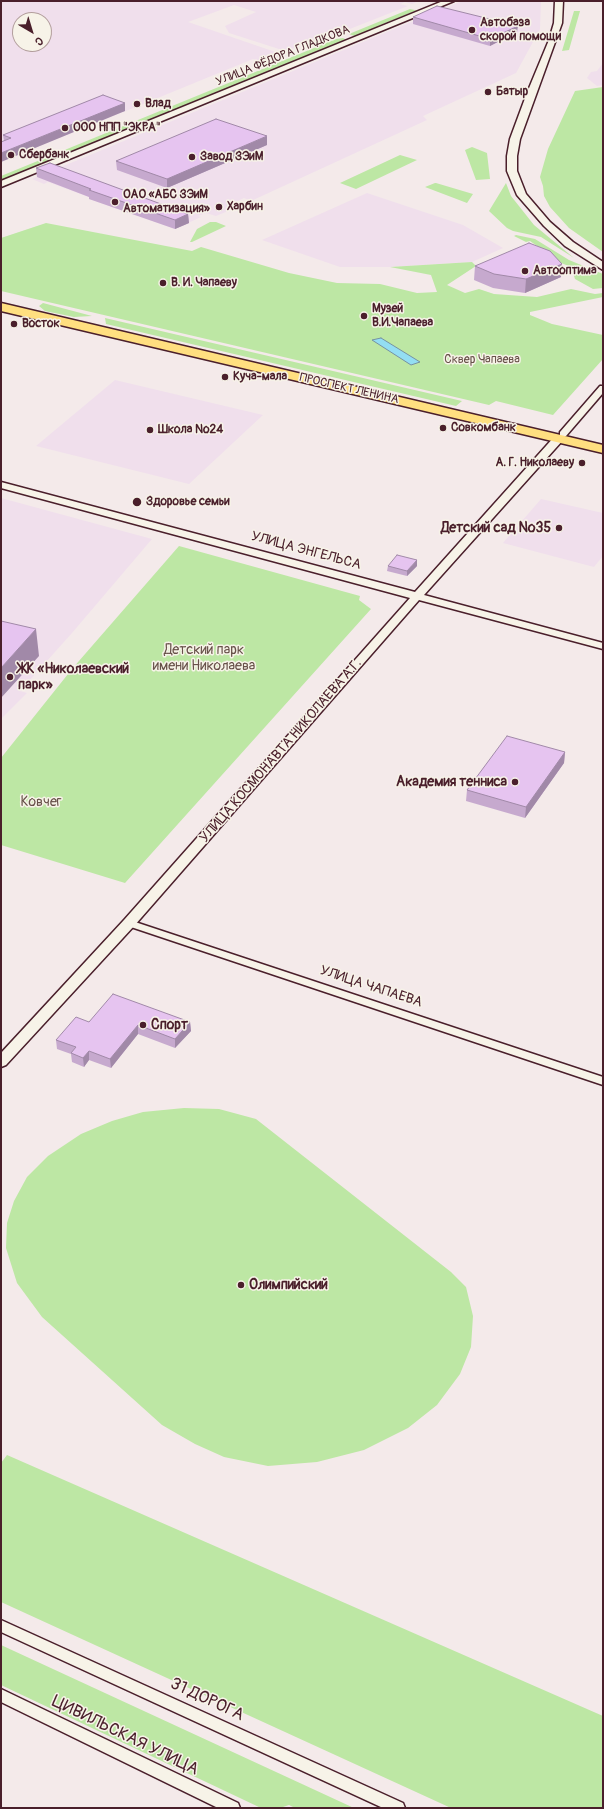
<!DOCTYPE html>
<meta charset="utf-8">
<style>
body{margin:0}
#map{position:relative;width:604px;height:1809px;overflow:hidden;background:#f4eaea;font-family:Pangolin,sans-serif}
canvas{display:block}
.frame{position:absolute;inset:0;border:2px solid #4a1f2b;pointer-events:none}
.north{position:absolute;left:12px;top:12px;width:40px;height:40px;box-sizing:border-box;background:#f7f3e8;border:1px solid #b29e9c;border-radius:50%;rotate:142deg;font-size:11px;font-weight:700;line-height:16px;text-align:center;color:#4a1f2b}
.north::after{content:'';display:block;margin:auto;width:14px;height:18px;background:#4a1f2b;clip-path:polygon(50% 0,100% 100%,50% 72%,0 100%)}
</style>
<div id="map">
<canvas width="604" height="1809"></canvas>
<div class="frame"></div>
<div class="north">С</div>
</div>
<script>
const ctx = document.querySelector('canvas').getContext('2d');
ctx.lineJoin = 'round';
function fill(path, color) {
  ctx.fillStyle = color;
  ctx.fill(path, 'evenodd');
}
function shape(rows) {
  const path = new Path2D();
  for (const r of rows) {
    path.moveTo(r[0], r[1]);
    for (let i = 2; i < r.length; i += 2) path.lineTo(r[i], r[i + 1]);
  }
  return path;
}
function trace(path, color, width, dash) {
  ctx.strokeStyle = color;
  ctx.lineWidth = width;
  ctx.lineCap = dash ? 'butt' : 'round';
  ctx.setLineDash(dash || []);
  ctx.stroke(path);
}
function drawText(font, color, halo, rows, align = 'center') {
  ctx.font = font + ' Pangolin,sans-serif';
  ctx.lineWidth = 3;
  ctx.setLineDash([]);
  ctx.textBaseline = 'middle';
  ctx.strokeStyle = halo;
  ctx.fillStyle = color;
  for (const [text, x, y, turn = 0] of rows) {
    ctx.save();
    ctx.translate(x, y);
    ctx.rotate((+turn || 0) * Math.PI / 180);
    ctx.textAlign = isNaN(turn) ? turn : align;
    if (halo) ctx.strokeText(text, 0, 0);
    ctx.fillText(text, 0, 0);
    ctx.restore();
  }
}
const built = shape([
 [1,1,419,1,412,4,405,2,400,4,408,6,332,36,325,36,289,50,282,50,229,33,225,26,256,12,234,5,188,22,287,56,267,64,253,59,1,162],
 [20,20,44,20,44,44,20,44],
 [462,1,541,1,540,29,516,73,423,116,427,120,251,201,244,198,227,206,233,209,216,216,206,213,198,216,201,217,175,229,89,199,91,198,48,182,44,184,32,179],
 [603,63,603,85,597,86,587,78,591,72,597,71],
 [367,193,463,225,503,248,472,262,390,267,340,267,262,240],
 [115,380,263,415,189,484,36,446],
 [1,498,152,539,72,633,20,691,27,693,1,719],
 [541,499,603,513,603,556,594,567,503,543]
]);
const green = shape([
 [410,9,419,11,415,11,378,26,380,28,357,37,349,34],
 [574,11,580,11,569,50,562,51],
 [343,38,347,40,1,181,1,176,336,39],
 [603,87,603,252,569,228,550,207,544,196,543,186,540,177,548,149,575,91],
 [472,147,487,153,490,179,476,180,465,150],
 [400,155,417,160,356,189,340,183],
 [435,183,436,183,473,194,467,203,425,187],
 [506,183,511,196,534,225,574,258,541,237,513,231,507,228,489,211],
 [210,222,216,222,226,226,192,242,190,242,197,229],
 [46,223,192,251,201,247,289,273,337,283,380,284,417,293,437,292,431,275,390,267,472,262,476,266,447,285,465,293,479,289,494,294,537,297,571,289,595,294,603,293,603,297,530,312,530,315,552,324,603,335,603,359,553,415,496,401,489,405,1,291,1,238],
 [516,235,535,239,569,260,603,274,603,288,593,289,575,279,571,267,554,260,554,258,530,241,526,242,514,236],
 [43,303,92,316,74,317,45,311,39,306],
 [105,318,462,401,456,406,106,324],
 [179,546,360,596,359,600,371,609,125,883,1,845,1,758,72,669],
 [184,1108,219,1109,256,1119,451,1272,466,1287,473,1316,471,1347,460,1374,437,1405,408,1428,364,1450,317,1462,268,1466,224,1457,195,1444,162,1425,42,1317,17,1283,6,1248,7,1223,14,1201,27,1177,48,1156,81,1134,112,1121,143,1112],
 [7,1455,603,1716,603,1808,451,1808,1,1602,1,1463],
 [1,1645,354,1808,295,1808,289,1805,280,1808,261,1808,1,1685]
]);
const water = shape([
 [381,338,420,362,411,365,372,340,381,338]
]);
const minor = shape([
 [600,386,603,386,603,393,566,436,560,436,560,432,600,386],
 [129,920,603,1077,603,1085,125,925,124,923,129,920],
 [1,1620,403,1803,405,1808,383,1808,1,1632,1,1620],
 [1,1689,238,1803,240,1808,218,1808,1,1702,1,1689]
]);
const tertiary = shape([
 [559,435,564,438,563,440,424,595,603,643,603,649,419,600,134,926,6,1065,1,1067,1,1053,124,920,410,598,1,488,1,482,415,592,555,436,559,435]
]);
const secondary = shape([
 [443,1,454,1,1,187,1,181,443,1],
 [555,1,563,1,562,23,520,139,517,156,517,171,526,194,550,222,573,242,603,262,603,270,565,246,544,226,517,195,507,171,507,156,510,139,527,93,549,40,554,23,555,1]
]);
const primary = shape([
 [1,303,603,445,603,453,1,311,1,303]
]);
const wall = shape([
 [413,17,517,32,490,46,413,24],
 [125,103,125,111,4,141,3,135],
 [267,145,167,188,117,170,116,161],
 [36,168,188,214,189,223,175,229,89,199,89,197,37,177],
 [475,266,561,277,525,293,493,288,474,280],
 [388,566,417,566,407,576,387,571],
 [565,752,564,763,525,818,466,801,467,790],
 [89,1022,190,1022,191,1031,175,1048,138,1034,111,1068,89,1060,84,1067,72,1062,71,1054,57,1049,56,1040]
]);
const shadedWall = shape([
 [518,26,517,32,490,46,490,39],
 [125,103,125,111,1,162,1,153],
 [267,136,267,145,167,188,167,179],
 [188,214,189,223,175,229,175,220],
 [562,264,561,277,525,293,526,279],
 [417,560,417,566,407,576,407,571],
 [36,629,39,656,1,698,1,668],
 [565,752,564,763,525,818,526,807],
 [190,1022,191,1031,175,1048,175,1039],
 [138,1025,138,1034,111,1068,110,1059],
 [89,1051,89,1060,84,1067,83,1058]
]);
const building = shape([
 [437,6,518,26,490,39,413,17,437,6],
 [103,95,125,103,1,153,1,142,11,138,3,135,103,95],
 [216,119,267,136,167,179,116,161,216,119],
 [50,163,188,214,175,220,89,190,91,189,36,168,50,163],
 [529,243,550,251,562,264,526,279,494,274,475,266,529,243],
 [397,555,417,560,407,571,388,566,397,555],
 [1,621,36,629,1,668,1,621],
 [507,736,565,752,526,807,467,790,507,736],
 [113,994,190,1022,175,1039,138,1025,110,1059,89,1051,83,1058,71,1053,76,1047,56,1040,76,1017,89,1022,113,994]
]);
const markers = [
 [472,30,4,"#4a1f2b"],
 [488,92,4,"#4a1f2b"],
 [137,104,4,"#4a1f2b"],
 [65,128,4,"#4a1f2b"],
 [11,155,4,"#4a1f2b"],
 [192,157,4,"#4a1f2b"],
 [115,202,4,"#4a1f2b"],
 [219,207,4,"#4a1f2b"],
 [525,271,4,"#4a1f2b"],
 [163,283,4,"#4a1f2b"],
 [364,316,4,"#4a1f2b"],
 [14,324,4,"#4a1f2b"],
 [225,377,4,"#4a1f2b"],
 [443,428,4,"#4a1f2b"],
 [150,430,4,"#4a1f2b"],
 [582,463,4,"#4a1f2b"],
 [137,502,5,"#4a1f2b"],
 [559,528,4,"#4a1f2b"],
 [10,677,4,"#4a1f2b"],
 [515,782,4,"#4a1f2b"],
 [143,1025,4,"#4a1f2b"],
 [241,1285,4,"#4a1f2b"]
];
const farPoinames = [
 ["Автобаза",480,23],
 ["скорой помощи",480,37],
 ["Батыр",496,92],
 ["Влад",145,104],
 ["ООО НПП \"ЭКРА\"",73,128],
 ["Сбербанк",19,155],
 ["Завод ЗЭиМ",200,157],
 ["ОАО «АБС ЗЭиМ",123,195],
 ["Автоматизация»",123,209],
 ["Харбин",227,207],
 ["Автооптима",533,271],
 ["В. И. Чапаеву",171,283],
 ["Музей",372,309],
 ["В.И.Чапаева",372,323],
 ["Восток",22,324],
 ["Куча-мала",233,377],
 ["Совкомбанк",451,428],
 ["Школа №24",158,430],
 ["А. Г. Николаеву",574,463,"right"],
 ["Здоровье семьи",146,502]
];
const farStreetnames = [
 ["УЛИЦА ФЁДОРА ГЛАДКОВА",283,56,-22],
 ["ПРОСПЕКТ ЛЕНИНА",349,389,13]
];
const farParknames = [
 ["Сквер Чапаева",482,360]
];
const poiNames = [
 ["Детский сад №35",551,528,"right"],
 ["ЖК «Николаевский",18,669],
 ["парк»",18,685],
 ["Академия тенниса",507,782,"right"],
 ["Спорт",151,1025],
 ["Олимпийский",249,1285]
];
const streetNames = [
 ["УЛИЦА ЭНГЕЛЬСА",306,551,15],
 ["УЛИЦА КОСМОНАВТА НИКОЛАЕВА А.Г.",281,751,-49],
 ["УЛИЦА ЧАПАЕВА",371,987,18]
];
const parkNames = [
 ["Детский парк",204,650],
 ["имени Николаева",204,666],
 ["Ковчег",41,802]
];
const nearStreetnames = [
 ["31 ДОРОГА",207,1700,25],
 ["ЦИВИЛЬСКАЯ УЛИЦА",125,1736,26]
];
fill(built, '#f0dfec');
fill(green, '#bde7a4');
fill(water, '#93def3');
trace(water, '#7692a3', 1);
trace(minor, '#4a1f2b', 3);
trace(tertiary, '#4a1f2b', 3);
trace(secondary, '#4a1f2b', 3);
trace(primary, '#4a1f2b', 3);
fill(minor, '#f7f3e8');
fill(tertiary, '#f7f3e8');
fill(secondary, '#f7f3e8');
fill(primary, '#ffdf80');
fill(wall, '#c6a9ce');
fill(shadedWall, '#a189a8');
fill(building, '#e6c4f0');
trace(building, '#a189a8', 1);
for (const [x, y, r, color] of markers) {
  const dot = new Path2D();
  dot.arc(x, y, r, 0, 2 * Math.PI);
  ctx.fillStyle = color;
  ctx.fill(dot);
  trace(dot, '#f7f3e8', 1.5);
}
drawText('bold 12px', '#4a1f2b', '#f7f3e8', farPoinames, 'left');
drawText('12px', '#4a1f2b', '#f7f3e8', farStreetnames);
drawText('12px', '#675149', '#f7f3e8', farParknames);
drawText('bold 14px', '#4a1f2b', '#f7f3e8', poiNames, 'left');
drawText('14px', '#4a1f2b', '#f7f3e8', streetNames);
drawText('14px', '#675149', '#f7f3e8', parkNames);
drawText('17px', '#4a1f2b', '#f7f3e8', nearStreetnames);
</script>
